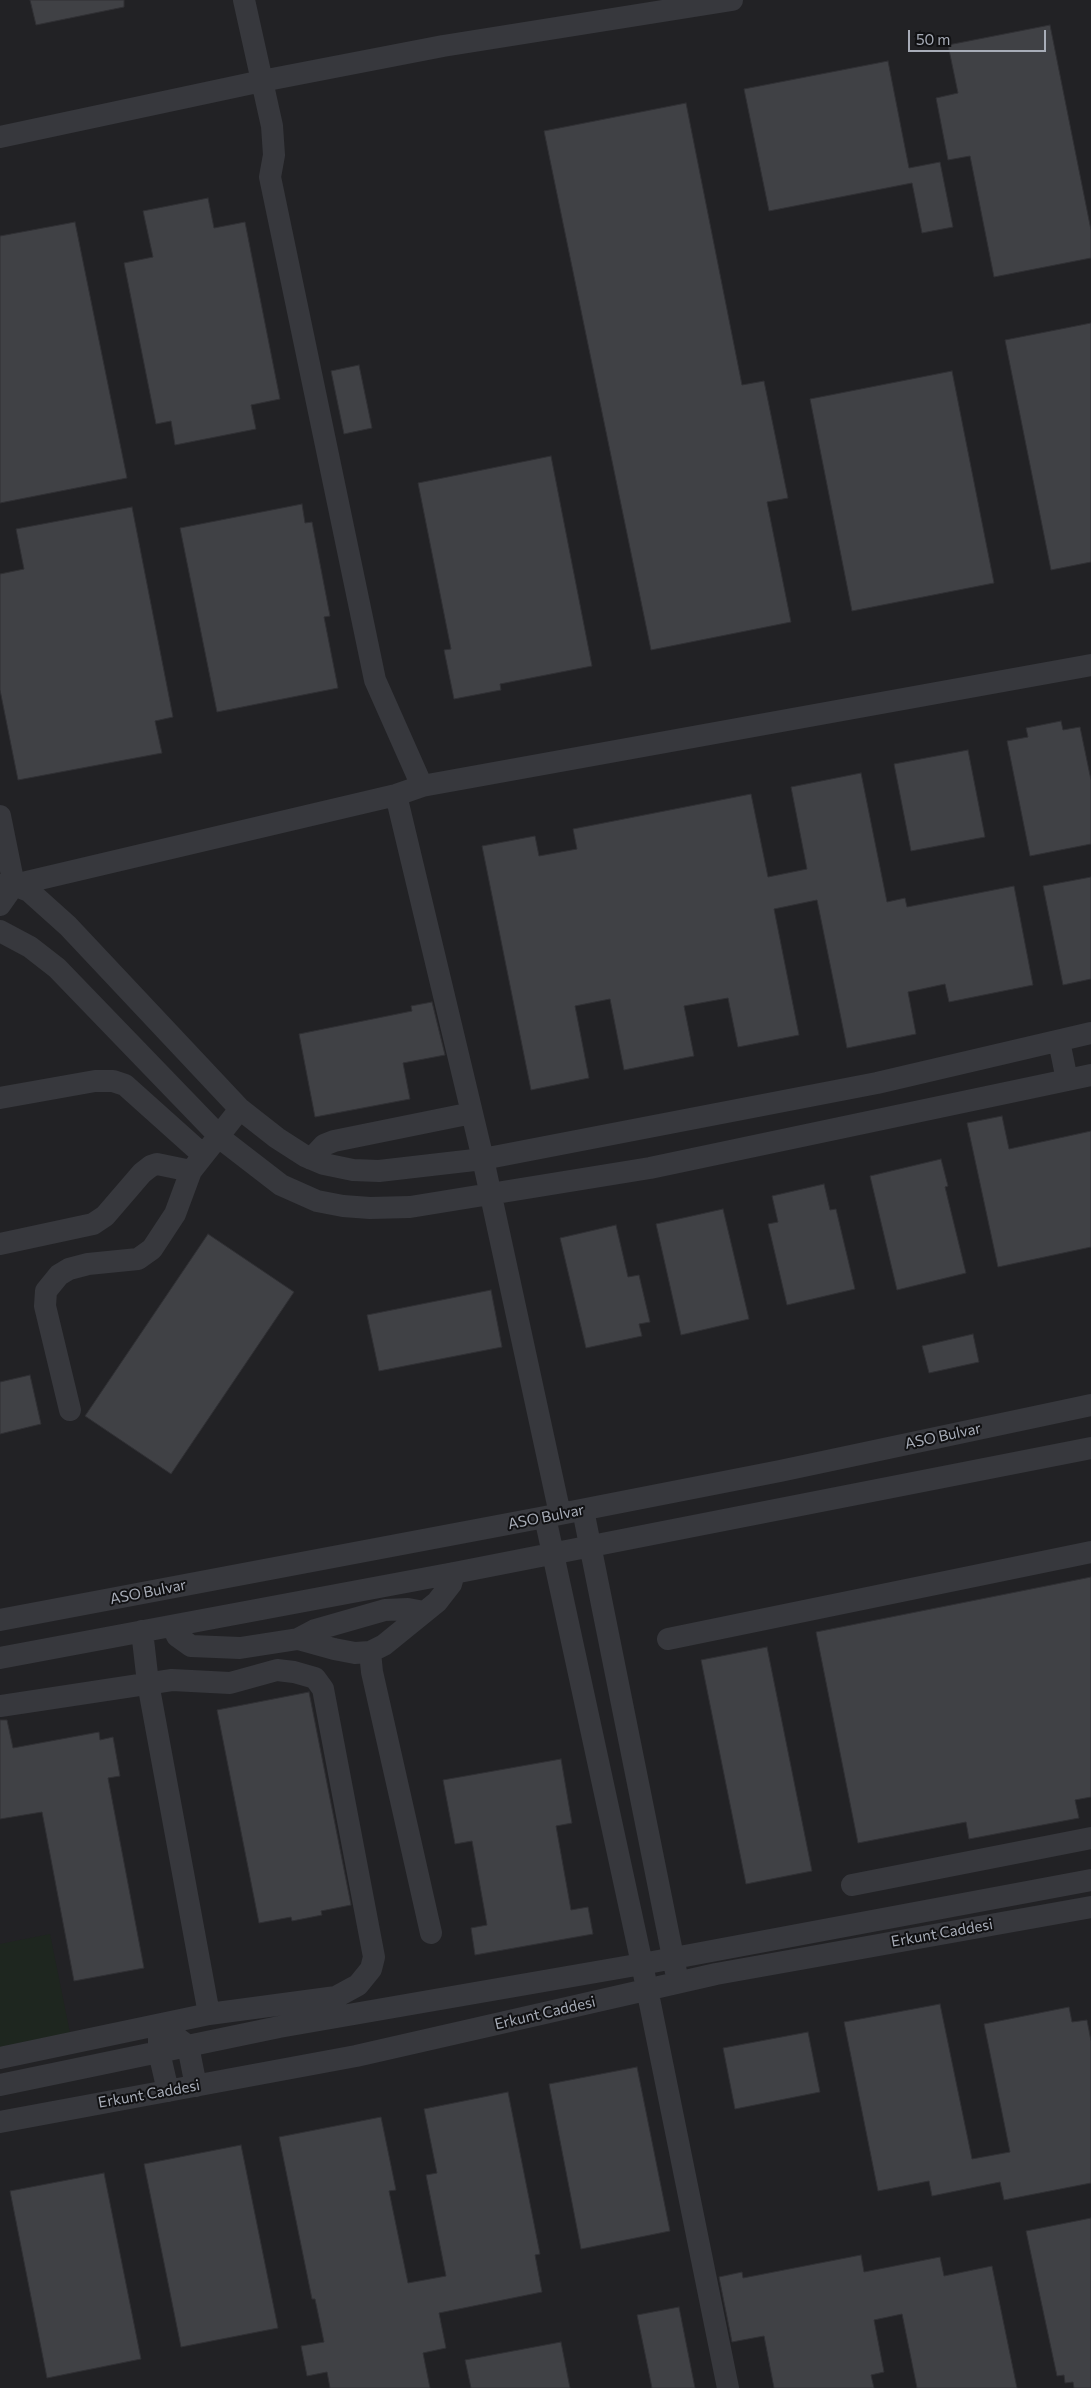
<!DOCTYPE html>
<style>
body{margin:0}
#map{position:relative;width:1091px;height:2388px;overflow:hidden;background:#161618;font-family:Commissioner,sans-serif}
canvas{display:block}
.scale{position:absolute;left:908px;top:30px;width:138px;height:22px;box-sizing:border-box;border:2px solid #a8adb8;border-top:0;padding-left:6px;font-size:15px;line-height:18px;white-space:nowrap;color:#a8adb8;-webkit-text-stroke:4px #111113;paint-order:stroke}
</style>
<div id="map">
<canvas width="1091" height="2388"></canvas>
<div class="scale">50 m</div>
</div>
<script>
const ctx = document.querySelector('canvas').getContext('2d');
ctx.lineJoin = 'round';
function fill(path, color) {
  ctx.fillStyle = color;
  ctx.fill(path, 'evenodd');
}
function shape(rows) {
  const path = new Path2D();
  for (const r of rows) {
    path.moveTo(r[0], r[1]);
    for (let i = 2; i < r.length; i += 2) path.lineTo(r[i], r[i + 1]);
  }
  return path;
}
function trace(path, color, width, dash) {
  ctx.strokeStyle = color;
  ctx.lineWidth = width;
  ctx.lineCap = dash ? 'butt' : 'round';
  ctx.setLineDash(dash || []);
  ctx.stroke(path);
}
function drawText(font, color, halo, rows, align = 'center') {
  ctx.font = font + ' Commissioner,sans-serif';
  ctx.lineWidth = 4;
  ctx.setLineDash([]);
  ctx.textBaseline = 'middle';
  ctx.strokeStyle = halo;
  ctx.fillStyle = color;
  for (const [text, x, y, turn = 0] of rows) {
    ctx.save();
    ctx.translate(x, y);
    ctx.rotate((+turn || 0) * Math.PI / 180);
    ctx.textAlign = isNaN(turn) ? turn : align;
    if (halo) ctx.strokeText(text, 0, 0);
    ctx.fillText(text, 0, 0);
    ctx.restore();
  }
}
const built = shape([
 [0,0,1091,0,1091,2388,0,2388]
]);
const green = shape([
 [50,1934,70,2033,0,2047,0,1944]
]);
const building = shape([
 [30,0,124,0,124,7,36,25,30,0],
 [1050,25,1091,230,1091,258,994,277,970,156,948,160,936,98,958,93,948,45,1050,25],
 [888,61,909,168,940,162,953,227,922,233,912,183,769,211,744,89,888,61],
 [686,103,742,385,764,381,788,498,767,502,791,622,651,650,544,131,686,103],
 [208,198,214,228,245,222,280,399,251,405,256,429,175,445,171,421,156,424,124,263,153,257,143,211,208,198],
 [75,222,127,478,0,503,0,236,75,222],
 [1091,323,1091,562,1051,570,1005,340,1091,323],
 [359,365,372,428,344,434,331,371,359,365],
 [952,371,994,583,852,611,810,399,952,371],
 [551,456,592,666,500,684,501,690,454,699,444,650,451,649,418,483,551,456],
 [302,504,305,523,312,522,330,616,324,617,338,688,217,712,180,528,302,504],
 [132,507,173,717,155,721,162,753,18,780,0,690,0,574,24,569,16,529,132,507],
 [1061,721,1063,730,1080,727,1091,780,1091,844,1030,856,1007,741,1028,737,1026,728,1061,721],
 [968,750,985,837,911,851,894,764,968,750],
 [861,773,887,902,905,898,907,907,1014,886,1033,985,949,1002,945,984,908,992,916,1034,847,1048,817,900,774,909,799,1035,738,1047,728,998,684,1006,694,1056,624,1070,610,999,575,1006,589,1078,531,1090,482,846,535,836,539,856,577,849,573,829,751,794,768,877,807,869,791,787,861,773],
 [1091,877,1091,979,1063,985,1043,886,1091,877],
 [432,1002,445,1055,403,1063,410,1099,315,1117,299,1034,412,1011,411,1006,432,1002],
 [1002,1116,1009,1149,1091,1131,1091,1247,998,1267,967,1123,1002,1116],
 [941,1159,948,1186,945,1187,966,1273,897,1290,870,1176,941,1159],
 [824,1184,830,1210,836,1209,855,1289,787,1305,768,1224,778,1222,772,1196,824,1184],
 [723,1209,749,1319,681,1335,656,1224,723,1209],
 [616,1225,628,1277,639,1275,650,1322,639,1324,642,1336,586,1348,560,1238,616,1225],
 [208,1234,294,1292,171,1474,85,1416,208,1234],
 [491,1290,502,1347,379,1371,367,1315,491,1290],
 [973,1334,979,1362,929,1373,922,1346,973,1334],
 [30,1375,41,1424,0,1434,0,1382,30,1375],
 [1091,1577,1091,1797,1075,1800,1079,1818,969,1839,966,1822,858,1843,816,1632,1091,1577],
 [767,1647,812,1871,746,1884,701,1660,767,1647],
 [309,1692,351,1905,321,1911,322,1915,292,1921,291,1917,259,1923,217,1710,309,1692],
 [0,1720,7,1720,13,1748,99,1732,100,1740,113,1737,120,1776,108,1778,144,1968,74,1981,42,1812,0,1819,0,1720],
 [561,1759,572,1823,556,1826,571,1910,588,1907,593,1934,475,1955,471,1928,487,1925,472,1841,455,1844,443,1780,561,1759],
 [940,2004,972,2159,1010,2152,984,2024,1069,2007,1072,2022,1087,2020,1091,2041,1091,2183,1004,2200,1000,2182,932,2196,929,2181,878,2191,844,2022,940,2004],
 [808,2032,820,2092,735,2109,723,2048,808,2032],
 [637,2067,670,2231,581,2249,549,2084,637,2067],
 [508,2092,540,2254,535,2255,542,2292,439,2313,446,2348,423,2353,430,2388,330,2388,327,2372,307,2376,301,2346,324,2342,315,2299,312,2299,279,2137,381,2117,396,2190,389,2191,408,2283,446,2276,426,2175,437,2173,424,2109,508,2092],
 [241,2145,278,2328,181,2347,144,2164,241,2145],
 [104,2173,141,2359,47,2378,10,2191,104,2173],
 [1091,2218,1091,2388,1074,2388,1073,2382,1065,2383,1064,2375,1057,2376,1026,2231,1091,2218],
 [861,2255,864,2272,940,2257,944,2276,992,2266,1017,2388,917,2388,902,2314,874,2320,884,2372,871,2375,874,2388,774,2388,764,2336,732,2342,719,2277,742,2272,743,2278,861,2255],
 [679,2307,695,2388,652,2388,637,2315,679,2307],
 [561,2342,570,2388,471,2388,465,2360,561,2342]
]);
const minor = shape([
 [244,0,272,126,274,155,270,177,375,680,422,786],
 [0,137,262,81,443,46,732,0],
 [396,795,483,1159,560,1514],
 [0,816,14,885],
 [0,885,14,885,29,891,68,926,240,1109,277,1138,305,1156,324,1164,353,1170,379,1171,483,1159,877,1083,1091,1033],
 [0,905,14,885,396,795,422,786,1091,665],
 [0,931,30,947,57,968,224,1141,281,1185,317,1201,343,1206,370,1208,410,1207,650,1168,1091,1075],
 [1059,1041,1067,1080],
 [0,1098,95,1081,113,1081,125,1085,202,1154],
 [311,1159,324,1145,334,1141,472,1113],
 [0,1244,93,1224,105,1216,142,1173,151,1166,157,1164,191,1171],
 [70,1410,45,1306,46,1291,59,1275,69,1269,88,1264,138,1259,152,1249,175,1214,191,1171,240,1109],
 [583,1510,676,1972],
 [545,1517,642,1964,728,2388],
 [0,1620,545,1517,780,1471,1091,1405],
 [173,1626,177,1636,191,1646,240,1648,298,1639,315,1630,385,1610,408,1609,424,1612],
 [142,1631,148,1683,209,2014],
 [298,1639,334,1649,355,1653,370,1652,384,1645,437,1602,451,1584,454,1573],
 [668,1639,1091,1552],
 [370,1652,372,1672,431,1933],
 [0,1658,454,1573,1091,1448],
 [0,1706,172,1680,230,1683,277,1670,294,1672,315,1678,323,1689,374,1957,371,1969,358,1985,336,1997,209,2014,0,2058],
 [852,1885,1091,1838],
 [176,2037,188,2046,196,2086],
 [159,2038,159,2052,168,2091],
 [0,2085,279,2027,642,1964,1091,1880],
 [0,2122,356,2056,716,1974,1091,1907]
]);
const streetNames = [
 ["ASO Bulvar",943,1436,-12],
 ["ASO Bulvar",546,1517,-11],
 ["ASO Bulvar",148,1592,-11],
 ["Erkunt Caddesi",942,1933,-10],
 ["Erkunt Caddesi",545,2013,-13],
 ["Erkunt Caddesi",149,2094,-10]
];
fill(built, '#222225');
fill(green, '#1e261f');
fill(building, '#404145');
trace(building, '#303034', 1);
trace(minor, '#37383d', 22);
drawText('15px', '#a8adb8', '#111113', streetNames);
</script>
